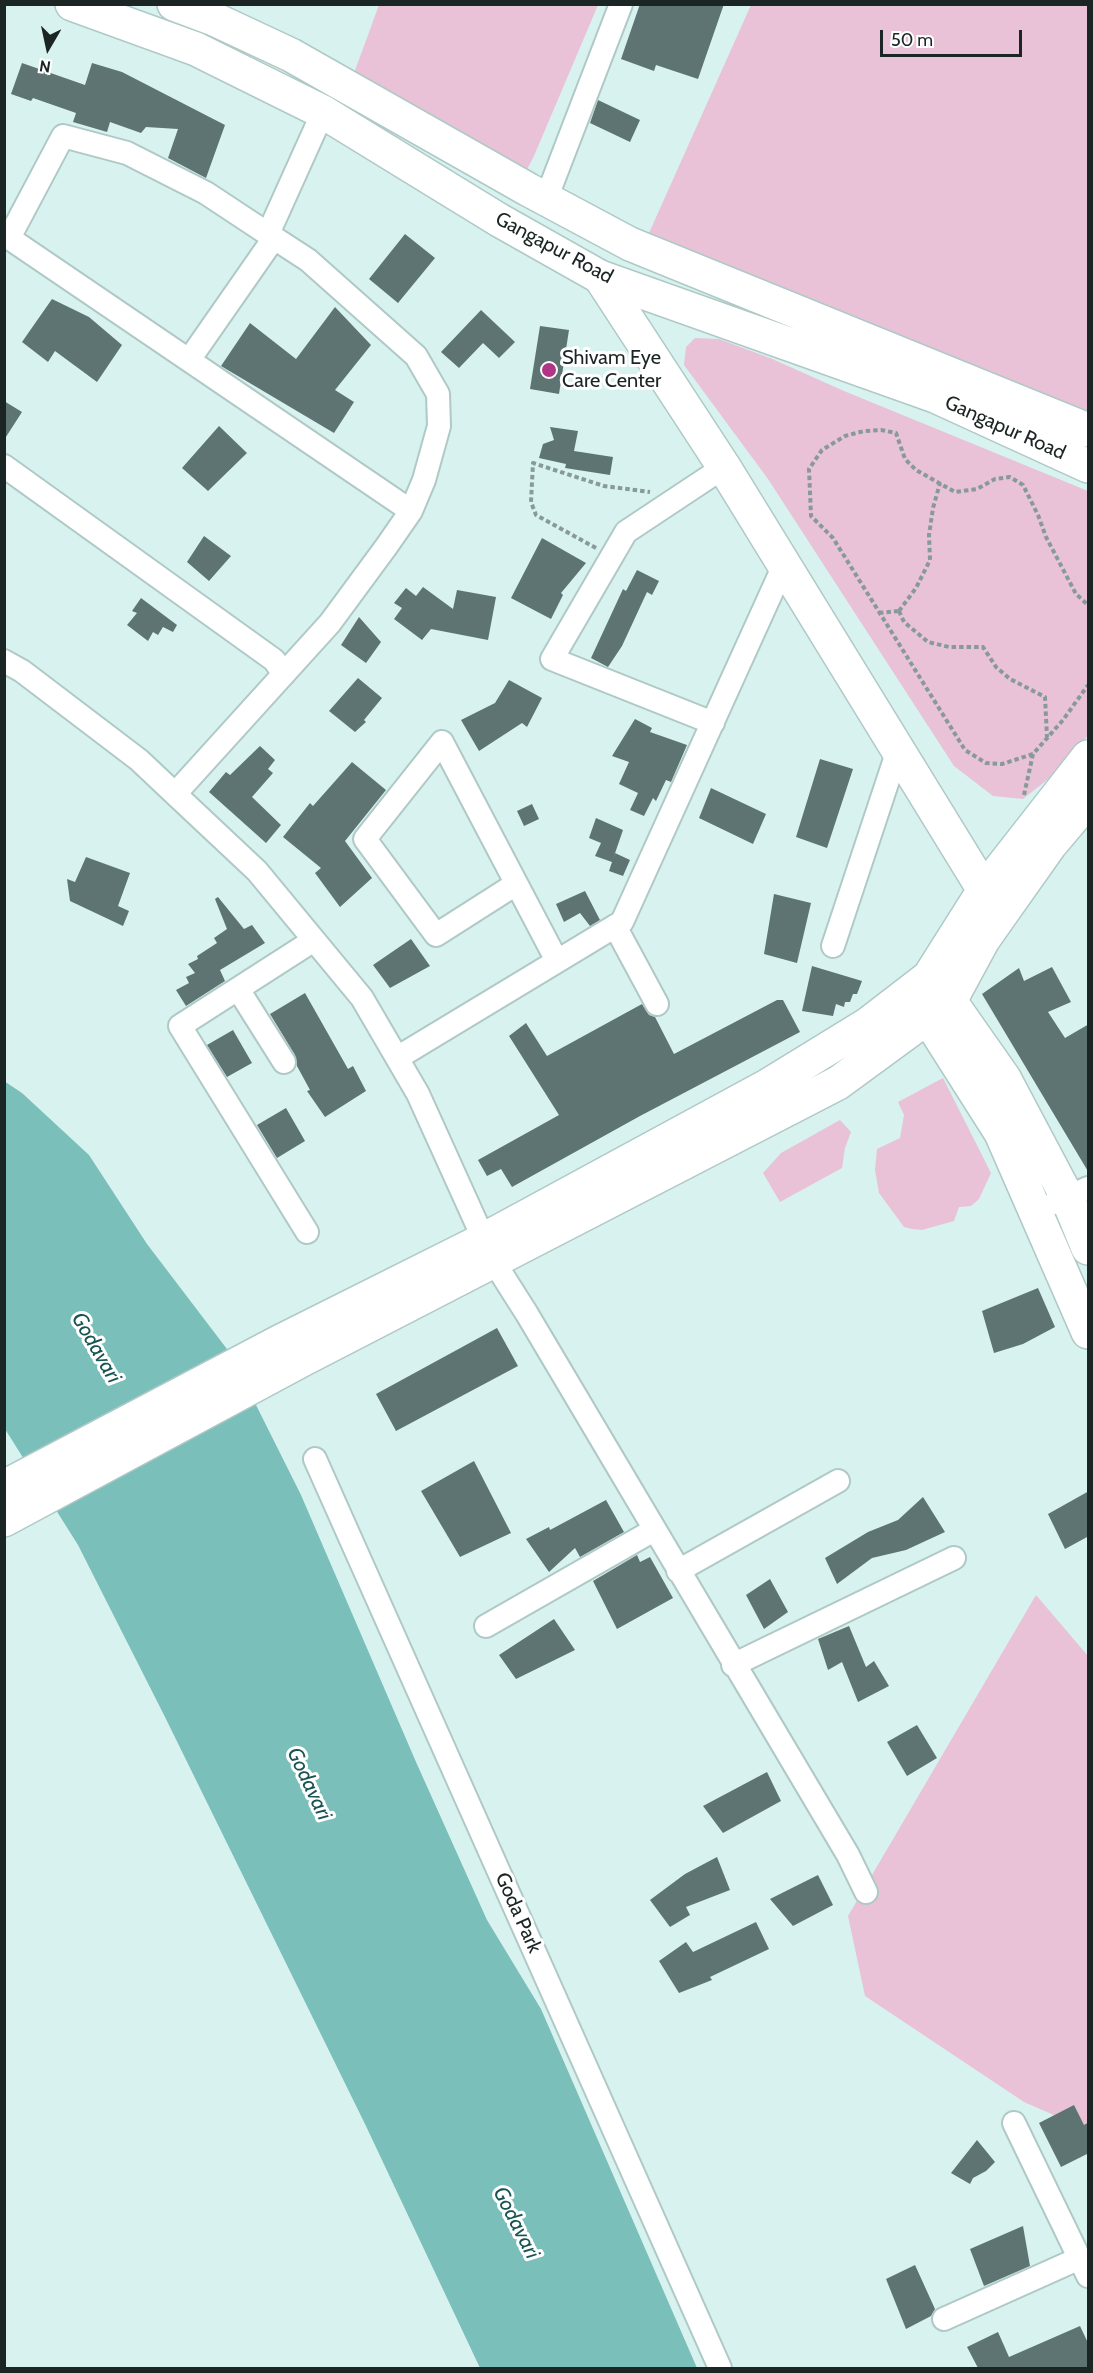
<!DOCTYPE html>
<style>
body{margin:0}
#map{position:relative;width:1093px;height:2373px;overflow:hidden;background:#d8f2f0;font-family:Cabin,sans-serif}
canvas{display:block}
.frame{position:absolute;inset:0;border:6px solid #1b2524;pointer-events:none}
.north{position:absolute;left:18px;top:18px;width:60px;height:60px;-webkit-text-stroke:4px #fff;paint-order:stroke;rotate:189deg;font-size:16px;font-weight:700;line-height:24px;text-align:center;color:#1b2524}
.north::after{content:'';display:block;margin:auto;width:21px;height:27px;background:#1b2524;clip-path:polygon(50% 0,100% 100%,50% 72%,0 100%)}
.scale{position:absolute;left:880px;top:30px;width:142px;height:27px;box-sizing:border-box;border:3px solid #1b2524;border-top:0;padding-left:8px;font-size:18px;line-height:21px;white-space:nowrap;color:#1b2524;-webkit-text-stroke:4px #fff;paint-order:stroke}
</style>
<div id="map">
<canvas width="1093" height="2373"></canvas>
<div class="frame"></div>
<div class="north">N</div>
<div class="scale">50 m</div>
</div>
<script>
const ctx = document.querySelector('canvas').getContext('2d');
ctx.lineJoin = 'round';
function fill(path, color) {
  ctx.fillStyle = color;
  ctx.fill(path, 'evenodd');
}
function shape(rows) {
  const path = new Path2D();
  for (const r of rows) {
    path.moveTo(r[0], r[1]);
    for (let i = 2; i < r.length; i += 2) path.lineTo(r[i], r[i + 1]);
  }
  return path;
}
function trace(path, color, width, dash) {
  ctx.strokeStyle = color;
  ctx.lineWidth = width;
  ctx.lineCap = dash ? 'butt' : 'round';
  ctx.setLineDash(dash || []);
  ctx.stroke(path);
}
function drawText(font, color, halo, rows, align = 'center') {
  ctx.font = font + ' Cabin,sans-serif';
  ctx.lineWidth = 6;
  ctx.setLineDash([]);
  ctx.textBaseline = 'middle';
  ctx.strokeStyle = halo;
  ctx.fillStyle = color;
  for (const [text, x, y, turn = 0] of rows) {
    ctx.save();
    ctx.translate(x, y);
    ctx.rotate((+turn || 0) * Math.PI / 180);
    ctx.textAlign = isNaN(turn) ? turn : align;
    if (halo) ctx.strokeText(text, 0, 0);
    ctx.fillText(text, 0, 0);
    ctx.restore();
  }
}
const green = shape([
 [379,5,598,5,534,156,522,179,354,73],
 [751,5,1088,5,1088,411,649,233],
 [695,338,719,339,770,358,844,391,1088,491,1088,735,1067,764,1023,799,993,796,954,766,768,479,684,365,686,347],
 [943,1078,991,1173,979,1199,971,1206,959,1207,954,1221,922,1230,912,1229,904,1227,879,1193,875,1170,877,1149,900,1138,904,1115,898,1102],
 [840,1120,851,1132,845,1148,842,1168,780,1202,763,1173,781,1153],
 [1036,1595,1088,1656,1088,2130,1024,2102,865,1996,848,1916]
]);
const water = shape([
 [4,1081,22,1093,89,1155,147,1244,230,1353,301,1495,416,1762,487,1920,541,2009,697,2368,480,2368,365,2124,165,1717,78,1545,5,1429]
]);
const building = shape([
 [640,4,724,4,698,79,656,65,654,71,621,59],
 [22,63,85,85,92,63,122,72,225,125,206,178,168,158,178,129,146,127,141,133,110,122,107,132,73,122,76,113,33,98,31,101,11,94],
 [598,100,640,120,630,142,590,123],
 [405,234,435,258,398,303,369,279],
 [52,299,89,317,122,345,97,382,55,351,48,362,22,342],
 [335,307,371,345,335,390,354,402,334,433,221,366,250,323,296,359],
 [481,310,515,342,499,358,483,343,459,368,441,352],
 [540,326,569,330,559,394,530,389],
 [4,401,22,412,4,440],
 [219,426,247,453,208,491,182,468],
 [550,427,578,431,574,451,613,457,610,475,565,468,566,464,539,458,543,444,554,440],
 [204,536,231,556,209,581,187,562],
 [542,538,586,563,561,593,563,595,551,619,511,598],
 [637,570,659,581,652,595,647,592,622,646,608,667,591,658,623,589,626,591],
 [423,587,453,609,457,590,496,597,488,640,431,629,422,640,394,619,402,608,394,603,406,588,416,596],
 [141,598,177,625,173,632,163,627,158,635,153,632,148,641,127,625,137,613,132,611],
 [359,617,381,642,366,663,341,645],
 [358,678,382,698,364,720,366,722,355,732,329,711],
 [509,680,542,698,527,727,522,723,479,751,461,720,495,703],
 [635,719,652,728,650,732,687,745,671,782,666,780,656,801,653,798,644,816,630,810,638,793,619,784,629,762,612,756],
 [260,746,275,760,268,769,273,773,252,797,281,825,266,843,209,792,226,772,230,775],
 [820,759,853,769,827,848,796,837],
 [352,762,386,790,345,841,372,878,340,907,315,873,321,868,283,837,310,803,313,806],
 [711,788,766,814,753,844,699,818],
 [532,804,539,819,524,826,517,811],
 [596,818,623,830,612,862,595,856,601,843,589,838],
 [615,853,630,860,623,876,609,871],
 [86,857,130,873,118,906,129,911,123,926,70,901,67,879,75,882],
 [585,891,600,920,590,926,580,913,564,922,556,904],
 [774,894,811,903,797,963,764,954],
 [218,897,244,929,252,925,265,943,220,970,225,981,186,1006,176,990,189,983,186,977,195,973,188,964,198,959,197,956,217,943,214,938,227,929,215,899],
 [411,939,430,966,390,988,373,965],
 [812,966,862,981,857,994,853,994,850,1002,845,1002,844,1007,836,1004,833,1016,802,1011],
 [1052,967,1071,1002,1048,1012,1065,1038,1089,1024,1089,1173,982,994,1019,968,1024,981],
 [305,993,348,1069,353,1066,366,1091,325,1117,307,1091,310,1090,297,1066,295,1055,270,1014],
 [777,1000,783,1000,800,1032,640,1116,512,1187,501,1169,487,1176,478,1160,559,1115,509,1036,526,1023,547,1056,642,1004,649,1015,655,1017,674,1054],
 [233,1030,252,1063,227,1077,207,1045],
 [286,1108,305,1141,277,1158,257,1125],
 [1038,1288,1055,1327,1023,1344,994,1353,982,1311],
 [497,1328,518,1366,396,1431,376,1394],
 [474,1461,511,1533,460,1557,421,1491],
 [1089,1491,1089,1536,1065,1549,1048,1514],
 [923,1497,945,1532,906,1550,872,1558,837,1584,825,1558,868,1532,898,1520],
 [606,1500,624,1532,580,1557,575,1548,549,1572,526,1539,549,1527,550,1530],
 [637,1555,640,1562,650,1557,673,1598,617,1629,593,1581],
 [770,1579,788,1612,764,1629,746,1595],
 [554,1619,575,1650,516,1679,499,1655],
 [849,1626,866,1667,874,1661,889,1686,858,1702,842,1662,828,1670,818,1639],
 [917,1725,937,1758,907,1776,887,1742],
 [767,1772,781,1801,723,1833,703,1806],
 [717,1857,730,1890,686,1907,690,1915,670,1927,650,1900,685,1874],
 [818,1875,833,1905,793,1926,770,1899],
 [756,1922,769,1949,710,1977,712,1980,679,1993,659,1961,686,1942,693,1952],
 [1074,2105,1084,2125,1089,2122,1089,2153,1061,2167,1039,2123],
 [977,2140,995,2162,986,2171,973,2178,970,2184,951,2173],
 [1023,2226,1030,2266,984,2286,970,2249],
 [915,2265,935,2309,931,2316,906,2329,886,2279],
 [1080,2326,1089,2345,1089,2368,978,2368,967,2347,998,2332,1009,2357]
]);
const path = shape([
 [596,548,536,515,531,502,533,463,604,486,650,492],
 [899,611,904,622,928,642,949,647,983,647,996,667,1010,679,1045,697,1047,737],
 [899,611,916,588,930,560,929,535,933,508,940,483],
 [879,613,899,611],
 [1033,754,1002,764,986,763,965,750,833,538,811,516,809,469,822,450,845,436,864,431,881,430,896,433,905,459,916,470,955,492,977,489,995,479,1010,477,1023,485,1038,515,1046,537,1076,594,1088,605],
 [1024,795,1033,754,1063,720,1088,685]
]);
const street = shape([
 [546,199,621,4],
 [268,234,206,193,127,153,63,136,9,238,411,511],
 [189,360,274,238],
 [4,466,274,660,284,674],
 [4,661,22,671,139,760,175,794,257,871,362,998,418,1094,494,1262,527,1314,848,1855,866,1892],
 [713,723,552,659,626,532,724,467],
 [175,794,330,623,386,547,411,511,424,480,439,426,438,394,416,356,308,260,268,234,323,112],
 [516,884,436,935,365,839,442,742,557,961],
 [615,926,657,1004],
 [833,946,898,750],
 [238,989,284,1062],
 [397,1058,622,922,784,565],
 [1054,1203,1088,1188],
 [307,1232,180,1026,314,940],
 [315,1459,720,2368],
 [678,1571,838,1481],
 [486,1626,654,1530],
 [733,1665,954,1558],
 [1014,2123,1088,2276],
 [944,2319,1080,2258]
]);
const secondary = shape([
 [600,277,724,467,984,890,1001,912],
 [931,978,950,1001,1004,1078,1067,1197,1088,1248],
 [910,996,928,1018,1001,1133,1088,1332]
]);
const primary = shape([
 [72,4,196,49,323,112,499,220,600,277,935,396,1088,466],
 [174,4,214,19,291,55,529,190,630,244,1088,430],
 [4,1487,279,1342,483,1240,767,1086,868,1024,929,977,984,890,1088,757],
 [4,1520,302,1360,838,1083,950,1001,983,940,1002,913,1050,845,1088,800]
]);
const markers = [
 [549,370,8,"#b13485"]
];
const streetNames = [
 ["Gangapur Road",554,248,28],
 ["Gangapur Road",1005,428,24],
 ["Goda Park",518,1913,66]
];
const poiNames = [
 ["Shivam Eye",562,358],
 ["Care Center",562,381]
];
const waterNames = [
 ["Godavari",96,1348,60],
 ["Godavari",309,1784,65],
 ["Godavari",516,2223,63]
];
fill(green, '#e9c2d7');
fill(water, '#7abfba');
fill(building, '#5d7472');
trace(street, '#afc9c7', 26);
trace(secondary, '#afc9c7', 36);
trace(primary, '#afc9c7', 36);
trace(path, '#879a99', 4, [4.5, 3]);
trace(street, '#fff', 22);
trace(secondary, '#fff', 33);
trace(primary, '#fff', 33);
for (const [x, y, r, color] of markers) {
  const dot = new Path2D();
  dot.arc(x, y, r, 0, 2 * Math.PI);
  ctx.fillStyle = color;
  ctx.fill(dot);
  trace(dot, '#fff', 2);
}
drawText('20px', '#1b2524', '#fff', streetNames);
drawText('20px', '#1b2524', '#fff', poiNames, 'left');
drawText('italic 21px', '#185452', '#fff', waterNames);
</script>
